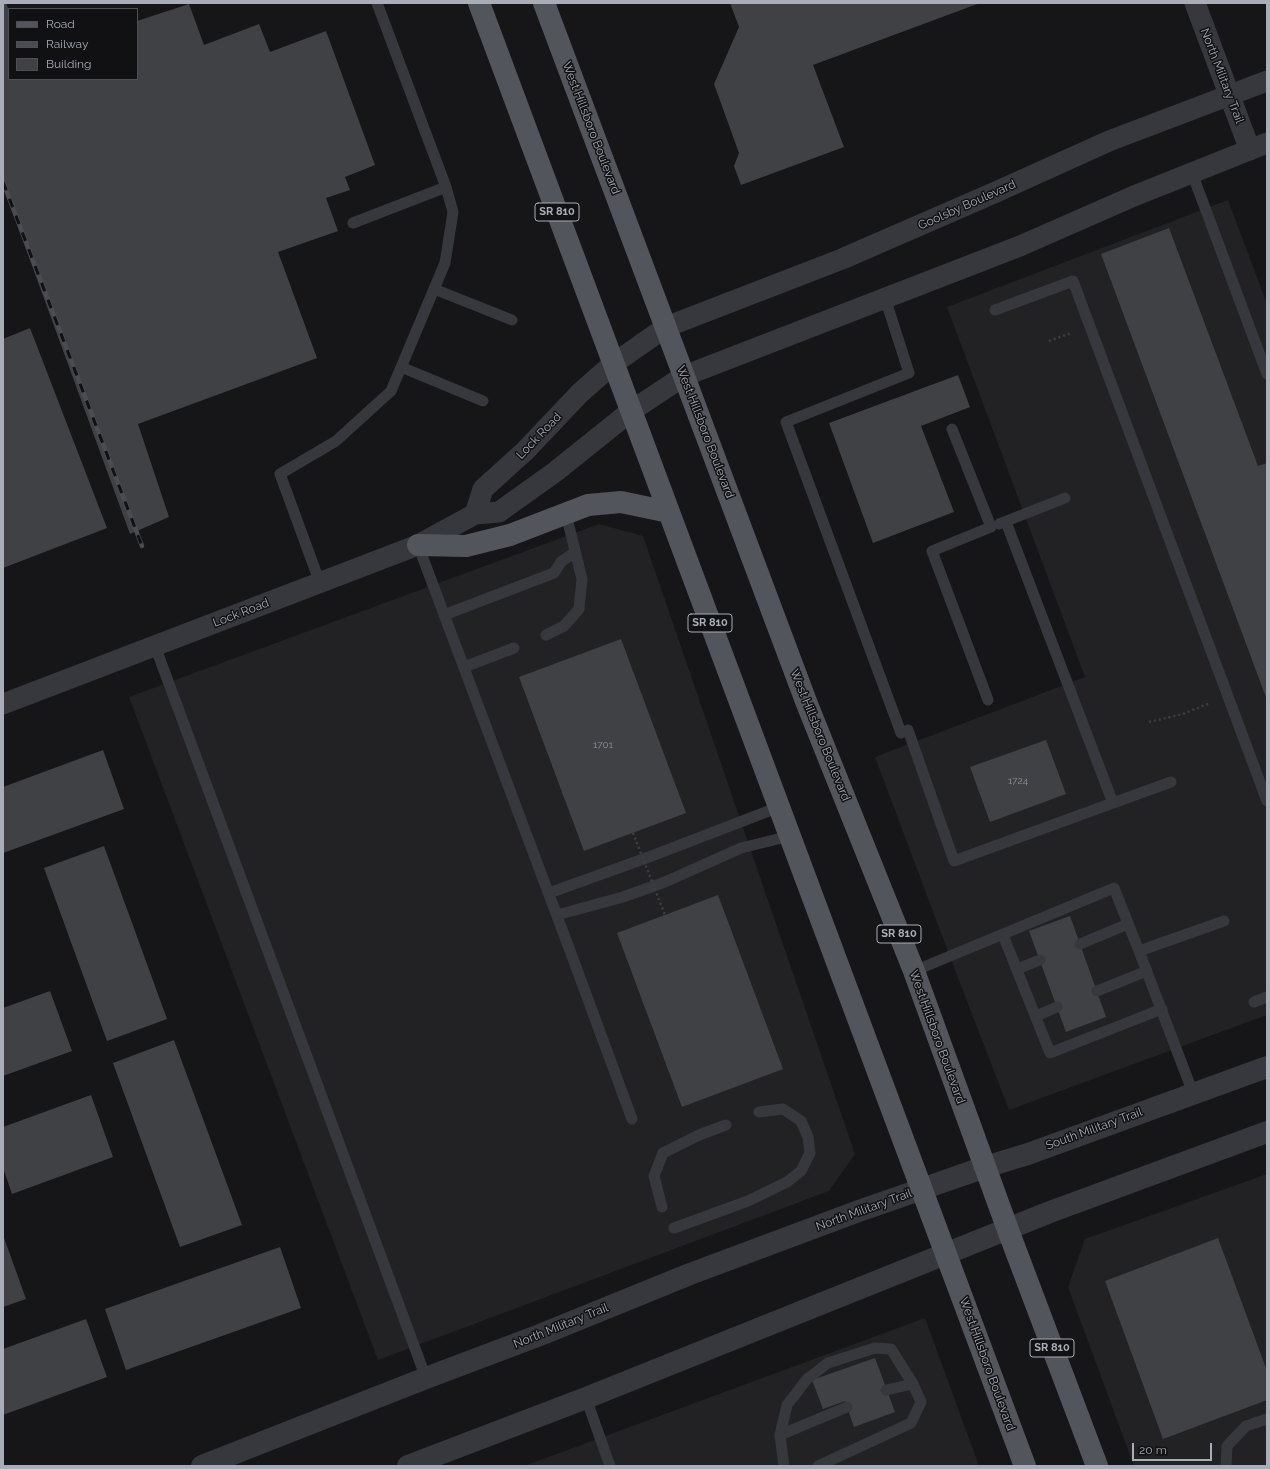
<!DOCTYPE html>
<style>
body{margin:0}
#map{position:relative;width:1270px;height:1469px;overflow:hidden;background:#161618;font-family:Raleway,sans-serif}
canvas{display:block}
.frame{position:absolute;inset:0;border:4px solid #a8adb8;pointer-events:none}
.legend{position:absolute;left:8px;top:8px;width:130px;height:72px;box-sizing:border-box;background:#111113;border:1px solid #4d4f55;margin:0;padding:5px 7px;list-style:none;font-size:12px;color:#a8adb8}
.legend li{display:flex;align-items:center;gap:8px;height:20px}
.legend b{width:20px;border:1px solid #4d4f55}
.scale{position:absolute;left:1132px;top:1443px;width:80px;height:18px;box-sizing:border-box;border:2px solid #a8adb8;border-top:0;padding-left:5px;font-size:12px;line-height:14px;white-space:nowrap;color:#a8adb8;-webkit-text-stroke:3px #111113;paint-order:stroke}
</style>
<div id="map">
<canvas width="1270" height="1469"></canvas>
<div class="frame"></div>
<ul class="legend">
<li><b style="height:5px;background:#53555c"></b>Road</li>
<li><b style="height:5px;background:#4a4c52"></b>Railway</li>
<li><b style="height:11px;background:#404145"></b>Building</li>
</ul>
<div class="scale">20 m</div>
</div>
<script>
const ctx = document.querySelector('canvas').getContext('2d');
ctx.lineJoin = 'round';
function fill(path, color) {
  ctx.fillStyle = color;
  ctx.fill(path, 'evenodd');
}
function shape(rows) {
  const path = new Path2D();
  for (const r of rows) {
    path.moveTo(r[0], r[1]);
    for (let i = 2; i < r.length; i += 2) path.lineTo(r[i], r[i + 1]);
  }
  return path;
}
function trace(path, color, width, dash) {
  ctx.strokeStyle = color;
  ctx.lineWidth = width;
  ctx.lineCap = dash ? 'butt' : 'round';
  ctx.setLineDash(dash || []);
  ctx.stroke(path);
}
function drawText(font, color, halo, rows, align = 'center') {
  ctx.font = font + ' Raleway,sans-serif';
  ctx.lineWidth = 3;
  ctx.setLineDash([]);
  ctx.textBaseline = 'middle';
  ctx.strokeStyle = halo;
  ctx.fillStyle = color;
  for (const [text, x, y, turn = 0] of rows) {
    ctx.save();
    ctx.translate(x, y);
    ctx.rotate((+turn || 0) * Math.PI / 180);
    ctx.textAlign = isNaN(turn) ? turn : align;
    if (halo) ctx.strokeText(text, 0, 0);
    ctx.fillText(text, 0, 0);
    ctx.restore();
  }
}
const built = shape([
 [1228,200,1267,304,1267,1015,1009,1110,950,957,875,757,1085,677,947,307],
 [599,524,643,536,855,1154,829,1191,378,1360,129,697],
 [1267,1174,1267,1466,1134,1466,1068,1287,1085,1239],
 [925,1318,979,1466,524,1466]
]);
const building = shape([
 [3,3,6,3,9,11,9,79,137,79,137,21,189,4,204,45,259,24,270,52,326,31,375,165,345,177,350,190,326,198,338,231,278,252,317,358,138,424,169,517,130,534,3,186],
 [730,3,980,3,813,65,844,147,741,185,734,166,739,153,714,84,739,27],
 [1169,228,1258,466,1267,463,1267,700,1101,254],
 [30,328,107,528,3,568,3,339],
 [958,375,970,407,921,426,954,512,873,543,829,423],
 [621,639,686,813,584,851,519,677],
 [1046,740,1066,794,990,822,970,767],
 [103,750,124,809,3,853,3,787],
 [104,846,167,1019,107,1041,44,868],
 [718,895,783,1069,682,1107,617,933],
 [1070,916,1106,1017,1066,1032,1029,931],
 [50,991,72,1051,3,1076,3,1008],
 [174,1040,242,1225,180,1247,113,1063],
 [91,1095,113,1157,12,1194,3,1168,3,1127],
 [3,1235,26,1299,3,1307],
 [1218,1238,1267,1371,1267,1400,1163,1439,1105,1281],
 [280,1247,301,1308,126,1370,105,1309],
 [86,1319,107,1377,3,1415,3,1349],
 [875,1358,895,1412,854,1427,845,1401,823,1409,812,1380]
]);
const path = shape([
 [1049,341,1071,333],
 [1149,722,1183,714,1210,703]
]);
const service = shape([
 [377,3,446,187],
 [1192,173,1267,374],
 [434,289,512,320],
 [885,298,909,373,786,422,901,733],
 [995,310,1073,281,1267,801],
 [401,367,483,401],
 [952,429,991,527,932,551,988,700],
 [999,524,1065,498],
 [418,545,572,956,632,1119],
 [320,583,280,474,336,441,391,391,445,263,453,212,446,187,353,223],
 [444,615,554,573,561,562,575,552],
 [546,635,564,626,579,609,582,579,566,514],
 [155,646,426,1378],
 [464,667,514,648],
 [908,730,954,861,1113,803,1006,522],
 [1113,803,1171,782],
 [549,893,649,857,779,807],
 [557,915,623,897,665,882,741,848,790,836],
 [1003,935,1050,1053,1162,1009],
 [1080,944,1128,924],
 [1139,951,1224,921],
 [1017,969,1040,960],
 [914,971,1114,888,1139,951,1193,1093],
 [1097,991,1147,971],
 [1254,1002,1267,997],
 [1036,1016,1057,1007],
 [662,1207,654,1176,663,1153,699,1135,726,1125],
 [674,1228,748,1201,787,1182,801,1171,810,1153,808,1137,801,1121,783,1109,759,1112],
 [586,1398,610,1466],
 [780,1435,787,1405,807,1379,828,1363,875,1348,891,1349,913,1384],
 [784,1466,780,1435,847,1407],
 [818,1466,911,1423,921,1402,913,1384,886,1390],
 [1226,1466,1227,1446,1246,1426,1267,1419]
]);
const minor = shape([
 [1195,3,1250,150],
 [475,514,483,489,525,451,580,393,613,364,666,327,842,259,996,192,1109,141,1267,81],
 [3,704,418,545,475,514,499,512,555,472,631,411,684,376,1020,246,1134,196,1267,143]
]);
const tertiary = shape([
 [202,1466,426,1378,540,1335,690,1274,856,1212,985,1167,1028,1154,1267,1067],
 [408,1466,586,1398,1050,1212,1267,1132]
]);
const primary = shape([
 [479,3,1025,1466],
 [544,3,807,704,914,971,1008,1230,1097,1466],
 [418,545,466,546,510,535,588,505,621,502,669,512]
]);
const rail = shape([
 [3,182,142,546]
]);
const pathBridge = shape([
 [633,833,665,915]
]);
const numberNames = [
 ["1701",603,745],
 ["1724",1018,781]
];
const shields = [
 [557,212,44],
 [710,623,44],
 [899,934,44],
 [1052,1348,44]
];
const shieldNames = [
 ["SR 810",557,212],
 ["SR 810",710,623],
 ["SR 810",899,934],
 ["SR 810",1052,1348]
];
const streetNames = [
 ["North Military Trail",1222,76,69],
 ["West Hillsboro Boulevard",591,128,69],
 ["Goolsby Boulevard",967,205,-24],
 ["West Hillsboro Boulevard",705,432,69],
 ["Lock Road",539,436,-46],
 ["Lock Road",241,613,-21],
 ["West Hillsboro Boulevard",820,735,68],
 ["West Hillsboro Boulevard",937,1037,70],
 ["South Military Trail",1094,1129,-20],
 ["North Military Trail",864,1210,-20],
 ["North Military Trail",561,1326,-22],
 ["West Hillsboro Boulevard",987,1364,70]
];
fill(built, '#222225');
fill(building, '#404145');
trace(path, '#3d3f44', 2.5, [2, 3]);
trace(service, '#37383d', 11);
trace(minor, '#37383d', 21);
trace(tertiary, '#37383d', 22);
trace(primary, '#53555c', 22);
trace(rail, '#4a4c52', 4.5);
trace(rail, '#111113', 3, [9]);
trace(pathBridge, '#3d3f44', 2.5, [2, 3]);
drawText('10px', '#8e929b', null, numberNames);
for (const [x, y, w] of shields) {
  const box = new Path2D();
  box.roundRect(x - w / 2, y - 9, w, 18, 3);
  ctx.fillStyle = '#111113';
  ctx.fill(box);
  trace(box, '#a8adb8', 1);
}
drawText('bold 11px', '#a8adb8', null, shieldNames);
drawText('12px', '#a8adb8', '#111113', streetNames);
</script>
